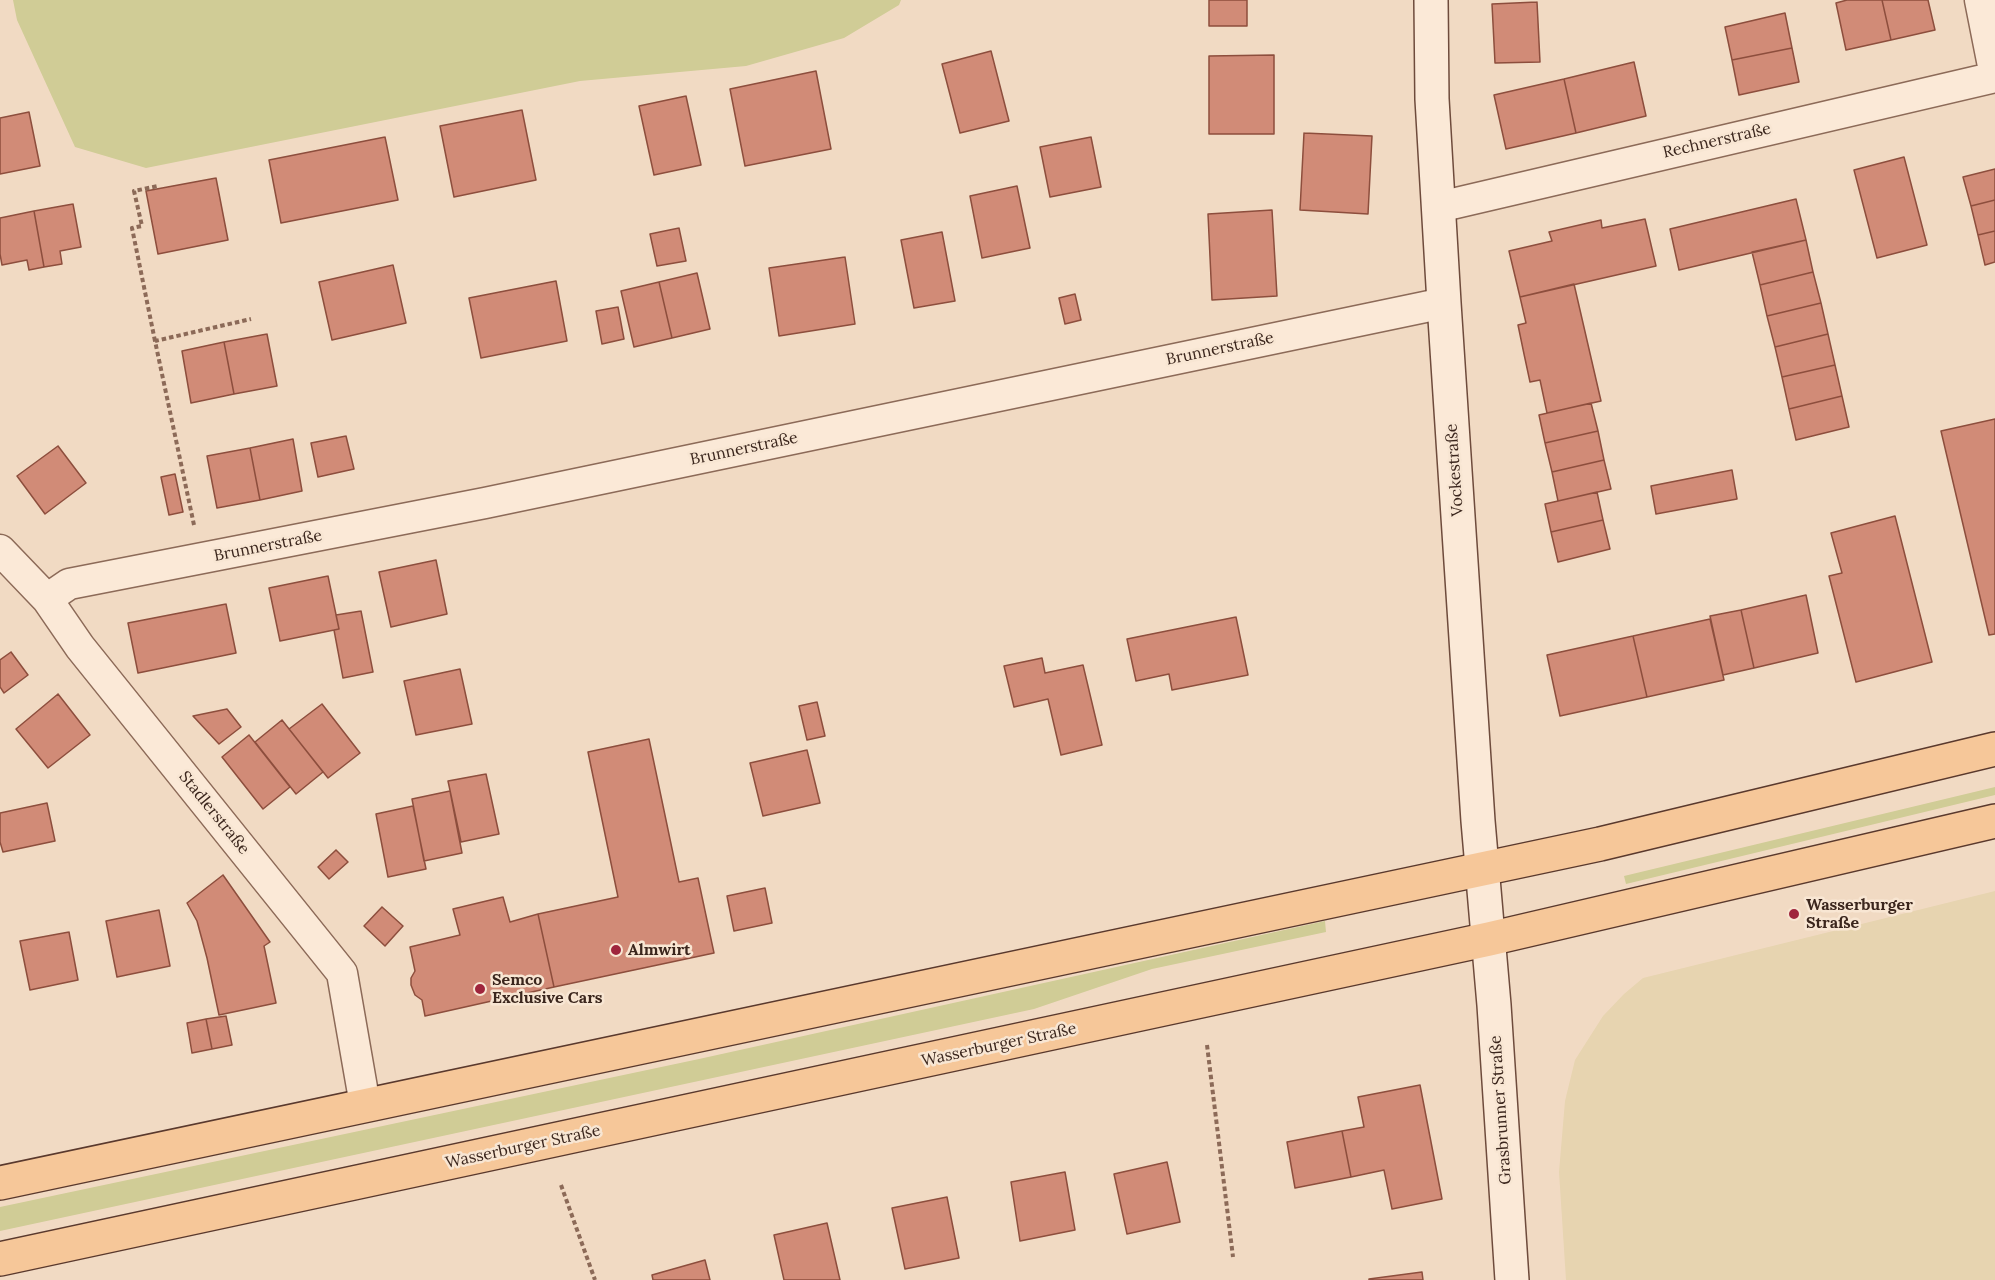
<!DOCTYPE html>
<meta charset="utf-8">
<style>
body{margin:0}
canvas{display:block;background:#f1dac3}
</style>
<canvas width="1995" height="1280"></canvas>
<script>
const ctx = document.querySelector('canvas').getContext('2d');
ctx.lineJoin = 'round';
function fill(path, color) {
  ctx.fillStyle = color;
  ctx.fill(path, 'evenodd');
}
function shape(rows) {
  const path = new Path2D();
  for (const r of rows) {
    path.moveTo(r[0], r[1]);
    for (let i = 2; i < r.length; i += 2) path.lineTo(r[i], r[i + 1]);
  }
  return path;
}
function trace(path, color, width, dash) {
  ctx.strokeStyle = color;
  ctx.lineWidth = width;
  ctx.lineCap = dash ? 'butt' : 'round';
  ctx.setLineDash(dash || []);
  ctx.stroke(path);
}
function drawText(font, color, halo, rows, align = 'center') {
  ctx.font = font + ' Lora,serif';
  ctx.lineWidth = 5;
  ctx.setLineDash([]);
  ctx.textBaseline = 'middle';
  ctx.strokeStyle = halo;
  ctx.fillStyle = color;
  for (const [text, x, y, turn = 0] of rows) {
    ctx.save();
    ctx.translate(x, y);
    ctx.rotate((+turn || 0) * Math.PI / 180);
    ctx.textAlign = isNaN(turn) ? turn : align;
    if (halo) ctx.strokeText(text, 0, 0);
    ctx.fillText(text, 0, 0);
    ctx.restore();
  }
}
const farmland = shape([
 [1995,891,1995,1280,1566,1280,1559,1172,1565,1101,1575,1060,1603,1016,1624,994,1643,978]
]);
const green = shape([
 [13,0,901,0,899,5,844,38,746,66,580,81,146,168,75,147,17,20],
 [1995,787,1995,795,1626,884,1624,876],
 [1325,921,1326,932,1152,969,1034,1009,0,1231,0,1207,699,1059]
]);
const building = shape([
 [1209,0,1247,0,1247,26,1209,26,1209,0],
 [1847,0,1882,0,1891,40,1846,50,1836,3,1847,0],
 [1882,0,1928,0,1935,30,1891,40,1882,0],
 [1537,2,1540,62,1495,63,1492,4,1537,2],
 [1785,13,1792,48,1732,60,1725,27,1785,13],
 [1792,48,1799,82,1739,95,1732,60,1792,48],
 [991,51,1009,121,960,133,942,64,991,51],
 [1274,55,1274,134,1209,134,1209,56,1274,55],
 [1634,62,1646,116,1576,133,1564,79,1634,62],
 [816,71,831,149,745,166,730,89,816,71],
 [1564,79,1576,133,1506,149,1494,95,1564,79],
 [686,96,701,165,654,175,639,106,686,96],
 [522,110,536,180,454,197,440,126,522,110],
 [29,112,40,166,0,174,0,118,29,112],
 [1304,133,1372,136,1368,214,1300,210,1304,133],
 [385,137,398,200,281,223,269,160,385,137],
 [1091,137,1101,187,1050,197,1040,147,1091,137],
 [1904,157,1927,245,1877,258,1854,170,1904,157],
 [1995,169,1995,200,1971,206,1963,177,1995,169],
 [216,178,228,240,158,254,146,191,216,178],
 [1017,186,1030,248,982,258,970,196,1017,186],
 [1796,199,1806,240,1679,270,1670,229,1796,199],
 [1995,200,1995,231,1978,235,1971,206,1995,200],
 [73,204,81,247,60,251,62,264,44,267,34,211,73,204],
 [1272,210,1277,296,1212,300,1208,214,1272,210],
 [34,211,44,267,29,270,27,260,2,265,0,254,0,218,34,211],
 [1645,219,1656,266,1520,297,1509,251,1552,241,1549,232,1601,220,1602,228,1645,219],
 [679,228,686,261,657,266,650,234,679,228],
 [1995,231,1995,262,1985,265,1978,235,1995,231],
 [942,232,955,301,914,308,901,240,942,232],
 [1806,240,1813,272,1760,285,1752,252,1806,240],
 [845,257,855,324,779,336,769,268,845,257],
 [393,265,406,323,332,340,319,282,393,265],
 [1813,272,1821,303,1767,316,1760,285,1813,272],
 [697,273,710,329,672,338,659,282,697,273],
 [556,281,567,341,481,358,469,298,556,281],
 [659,282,672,338,634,347,621,291,659,282],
 [1574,284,1601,401,1547,413,1540,380,1530,382,1524,354,1518,325,1526,323,1520,297,1574,284],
 [1075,294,1081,320,1065,324,1059,298,1075,294],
 [1821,303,1828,334,1775,347,1767,316,1821,303],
 [618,307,624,339,602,344,596,311,618,307],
 [267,334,277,386,234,394,224,342,267,334],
 [1828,334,1835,365,1782,377,1775,347,1828,334],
 [224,342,234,394,191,403,182,351,224,342],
 [1835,365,1842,396,1789,409,1782,377,1835,365],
 [1842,396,1849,427,1796,440,1789,409,1842,396],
 [1591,403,1598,431,1545,443,1539,415,1591,403],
 [1995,419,1995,634,1989,635,1941,431,1995,419],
 [1598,431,1604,460,1552,472,1545,443,1598,431],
 [346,436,354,469,318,477,311,443,346,436],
 [293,439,302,491,260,500,250,448,293,439],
 [58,446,86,483,45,514,17,476,58,446],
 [250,448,260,500,217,508,207,456,250,448],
 [1604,460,1611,489,1558,501,1552,472,1604,460],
 [1732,470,1737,499,1656,514,1651,486,1732,470],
 [175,474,183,512,169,515,161,477,175,474],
 [1597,492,1603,520,1551,532,1545,504,1597,492],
 [1895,516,1932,662,1856,682,1829,576,1842,573,1831,533,1895,516],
 [1603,520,1610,549,1558,562,1551,532,1603,520],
 [436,560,447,614,391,627,379,572,436,560],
 [328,576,339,629,280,641,269,588,328,576],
 [1806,595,1818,653,1754,668,1741,610,1806,595],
 [226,604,236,653,138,673,128,623,226,604],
 [1741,610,1754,668,1723,675,1710,616,1741,610],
 [361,611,373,672,343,678,334,630,339,629,336,615,361,611],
 [1236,617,1248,675,1172,690,1169,674,1136,681,1127,639,1236,617],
 [1710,619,1724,680,1647,697,1633,636,1710,619],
 [1633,636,1647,697,1560,716,1547,655,1633,636],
 [11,652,28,675,4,693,0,687,0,660,11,652],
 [1042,658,1045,673,1083,665,1102,745,1061,755,1048,699,1014,707,1004,666,1042,658],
 [460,669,472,724,416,735,404,681,460,669],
 [58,694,90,735,48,768,16,729,58,694],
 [817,702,825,736,807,740,799,706,817,702],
 [322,704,360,753,328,778,289,729,322,704],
 [227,709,241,727,219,744,193,716,227,709],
 [282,720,323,772,296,794,255,742,282,720],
 [249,735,290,787,263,809,222,757,249,735],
 [649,739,679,882,698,878,714,953,554,987,538,914,618,897,588,752,649,739],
 [807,750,820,803,763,816,750,763,807,750],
 [486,774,499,834,461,842,448,781,486,774],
 [450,791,462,853,424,861,412,799,450,791],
 [47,803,55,841,3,852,0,842,0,813,47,803],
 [413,806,426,869,388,877,376,814,413,806],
 [336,850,348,862,329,879,318,867,336,850],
 [223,875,270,942,264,946,276,1003,219,1015,207,958,197,921,187,903,223,875],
 [765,888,772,923,734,931,727,896,765,888],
 [503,897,510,922,538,914,554,987,425,1016,422,1000,415,995,411,985,411,978,415,971,410,947,460,935,453,909,503,897],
 [382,907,403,926,385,946,364,926,382,907],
 [159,910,170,966,117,977,106,921,159,910],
 [69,932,78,980,30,990,20,941,69,932],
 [226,1016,232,1045,212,1049,206,1019,226,1016],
 [206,1019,212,1049,192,1053,187,1023,206,1019],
 [1420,1085,1442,1199,1392,1209,1384,1170,1351,1177,1342,1131,1364,1127,1358,1097,1420,1085],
 [1342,1131,1351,1177,1295,1188,1287,1142,1342,1131],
 [1167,1162,1180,1222,1127,1234,1114,1174,1167,1162],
 [1065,1172,1075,1230,1020,1241,1011,1182,1065,1172],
 [947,1197,959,1258,905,1269,892,1208,947,1197],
 [827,1223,840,1280,784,1280,774,1235,827,1223],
 [705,1260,710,1280,653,1280,652,1275,705,1260],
 [1422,1272,1423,1280,1369,1280,1369,1279,1422,1272]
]);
const path = shape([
 [155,341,132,228,142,226,134,191,158,186],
 [194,525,155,341,251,319],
 [1207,1045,1233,1257],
 [561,1185,595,1280]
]);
const minor = shape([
 [1980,0,1995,76],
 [1439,207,1995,77],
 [0,550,47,599,80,647,342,973,365,1105],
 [47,599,69,584,485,503,1444,303]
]);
const secondary = shape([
 [1431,0,1432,99,1444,303,1478,821,1494,1005,1512,1280]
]);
const primary = shape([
 [0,1183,1600,844,1995,749],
 [0,1259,1489,939,1995,821]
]);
const markers = [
 [1794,914,6,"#9f253c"],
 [616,950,6,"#9f253c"],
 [480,989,6,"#9f253c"]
];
const streetNames = [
 ["Rechnerstraße",1717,141,-13],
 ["Brunnerstraße",1220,349,-12],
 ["Brunnerstraße",744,449,-12],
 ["Vockestraße",1455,470,-94],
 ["Brunnerstraße",268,546,-11],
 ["Stadlerstraße",214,813,51],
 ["Wasserburger Straße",999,1045,-12],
 ["Grasbrunner Straße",1501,1110,-94],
 ["Wasserburger Straße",523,1147,-12]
];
const poiNames = [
 ["Wasserburger",1806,905],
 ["Straße",1806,923],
 ["Almwirt",628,950],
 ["Semco",492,980],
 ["Exclusive Cars",492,998]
];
fill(farmland, '#e7d4b0');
fill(green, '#d0cc96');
fill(building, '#d18b77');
trace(building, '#8d4e3d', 1.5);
trace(minor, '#8c6a58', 33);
trace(secondary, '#6e4b3c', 36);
trace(primary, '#5a392d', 36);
trace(path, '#8c6a58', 4, [4.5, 3]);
trace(minor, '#fbe9d7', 30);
trace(secondary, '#fbe9d7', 33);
trace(primary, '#f6c799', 33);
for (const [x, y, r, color] of markers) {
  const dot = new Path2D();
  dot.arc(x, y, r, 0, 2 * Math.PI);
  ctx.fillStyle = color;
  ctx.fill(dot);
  trace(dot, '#f8e6d3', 2);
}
drawText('16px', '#3b261d', '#f8e6d3', streetNames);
drawText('bold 16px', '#3b261d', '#f8e6d3', poiNames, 'left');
</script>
